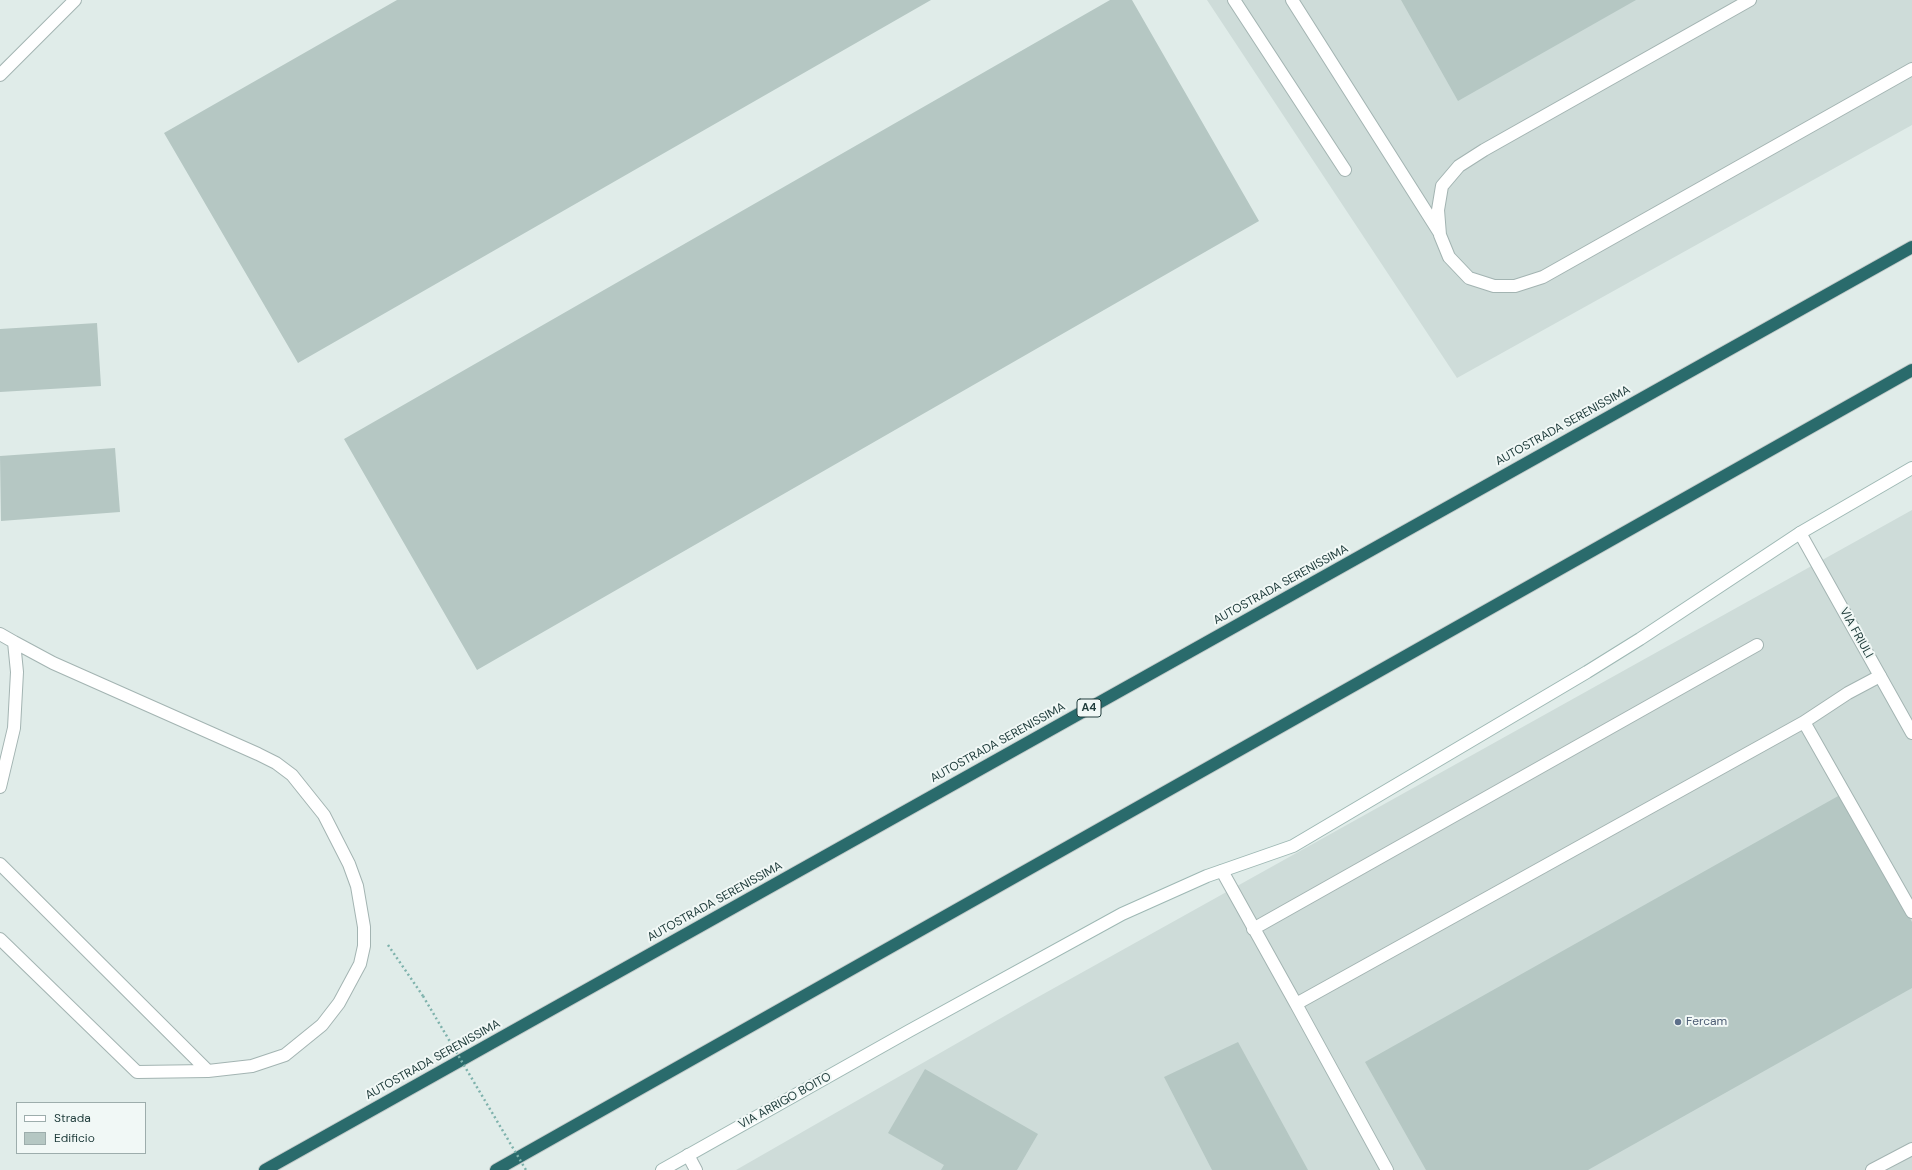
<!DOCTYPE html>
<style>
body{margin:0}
#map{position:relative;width:1912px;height:1170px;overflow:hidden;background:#e0ece9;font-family:"DM Sans",sans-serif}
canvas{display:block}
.legend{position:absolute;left:16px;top:1102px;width:130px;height:52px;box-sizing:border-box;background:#f1f8f6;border:1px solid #9dadac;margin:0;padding:5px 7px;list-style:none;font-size:12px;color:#203d3c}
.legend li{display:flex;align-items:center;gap:8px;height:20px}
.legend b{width:20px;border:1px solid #9dadac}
</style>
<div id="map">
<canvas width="1912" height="1170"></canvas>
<ul class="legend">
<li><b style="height:5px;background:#fff"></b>Strada</li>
<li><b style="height:11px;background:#b5c7c3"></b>Edificio</li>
</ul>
</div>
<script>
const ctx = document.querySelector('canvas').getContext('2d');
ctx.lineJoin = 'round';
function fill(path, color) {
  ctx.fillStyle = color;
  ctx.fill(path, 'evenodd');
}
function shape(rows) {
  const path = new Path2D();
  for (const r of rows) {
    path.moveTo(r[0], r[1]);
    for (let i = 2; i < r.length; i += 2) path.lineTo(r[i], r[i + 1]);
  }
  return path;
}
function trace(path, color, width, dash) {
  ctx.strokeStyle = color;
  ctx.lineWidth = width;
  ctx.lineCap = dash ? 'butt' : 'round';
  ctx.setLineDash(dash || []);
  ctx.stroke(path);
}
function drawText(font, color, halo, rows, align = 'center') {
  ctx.font = font + ' "DM Sans",sans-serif';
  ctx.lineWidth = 4;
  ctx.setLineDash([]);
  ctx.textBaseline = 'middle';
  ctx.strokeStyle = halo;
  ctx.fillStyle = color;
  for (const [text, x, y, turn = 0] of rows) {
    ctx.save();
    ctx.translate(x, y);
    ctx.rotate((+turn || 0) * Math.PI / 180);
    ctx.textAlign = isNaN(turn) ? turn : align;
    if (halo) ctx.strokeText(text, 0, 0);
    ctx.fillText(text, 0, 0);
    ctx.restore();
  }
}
const built = shape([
 [1207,0,1912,0,1912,125,1457,378],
 [1912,510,1912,1170,736,1170,1029,1002]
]);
const building = shape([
 [397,0,931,0,298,363,164,133],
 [1110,0,1132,0,1259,221,477,670,344,439],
 [1401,0,1636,0,1458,101],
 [97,323,101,386,0,392,0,329],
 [115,448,120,512,1,521,0,456],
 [1840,795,1912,922,1912,988,1588,1170,1426,1170,1365,1062],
 [1238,1042,1308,1170,1212,1170,1164,1077],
 [925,1069,1038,1134,1017,1170,941,1170,944,1165,888,1133]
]);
const path = shape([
 [388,945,423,996]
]);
const lane = shape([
 [1234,0,1345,170],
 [1292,0,1439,232],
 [1750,0,1484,150,1459,166,1442,186,1438,210,1440,235,1449,257,1469,278,1494,286,1515,286,1543,277,1912,69],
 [1804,722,1912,912],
 [1222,871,1296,1004,1804,722,1848,693,1880,676],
 [1253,929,1757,645],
 [1296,1004,1387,1170],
 [688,1155,696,1170],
 [1872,1170,1912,1149]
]);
const street = shape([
 [0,75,75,0],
 [1800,533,1912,733],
 [0,634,14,642,17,672,14,728,0,787],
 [0,864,208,1071,252,1066,285,1055,322,1025,339,1003,360,964,364,946,364,927,357,886,349,864,324,815,292,775,276,763,258,754,53,663,14,642],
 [0,939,137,1072,208,1071]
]);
const secondary = shape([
 [662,1170,909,1031,1122,914,1207,876,1293,846,1587,672,1640,639,1800,533,1912,468]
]);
const highway = shape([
 [265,1170,1912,247],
 [496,1170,1912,370]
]);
const pathBridge = shape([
 [423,996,526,1170]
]);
const markers = [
 [1678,1022,4,"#5c6f8a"]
];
const shields = [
 [1089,708,24]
];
const shieldNames = [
 ["A4",1089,708]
];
const streetNames = [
 ["AUTOSTRADA SERENISSIMA",1563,426,-29],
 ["AUTOSTRADA SERENISSIMA",1281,585,-29],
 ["VIA FRIULI",1856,633,61],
 ["AUTOSTRADA SERENISSIMA",998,743,-29],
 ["AUTOSTRADA SERENISSIMA",715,902,-29],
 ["AUTOSTRADA SERENISSIMA",433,1060,-29],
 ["VIA ARRIGO BOITO",785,1101,-29]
];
const serviceNames = [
 ["Fercam",1686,1022]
];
fill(built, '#cedcd9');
fill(building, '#b5c7c3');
trace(lane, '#a3b4b2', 14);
trace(street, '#a3b4b2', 14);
trace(secondary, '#9eb8b4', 14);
trace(highway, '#c1c9c8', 14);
trace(path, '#7eb2ac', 2.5, [2, 3]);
trace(lane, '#fff', 12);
trace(street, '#fff', 12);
trace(secondary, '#fff', 12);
trace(highway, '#2a6b6c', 12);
trace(pathBridge, '#7eb2ac', 2.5, [2, 3]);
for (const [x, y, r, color] of markers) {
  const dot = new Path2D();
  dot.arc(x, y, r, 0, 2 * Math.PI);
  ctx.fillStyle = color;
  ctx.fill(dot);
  trace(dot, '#f1f8f6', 1.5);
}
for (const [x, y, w] of shields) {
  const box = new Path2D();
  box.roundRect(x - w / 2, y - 9, w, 18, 3);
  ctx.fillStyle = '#f1f8f6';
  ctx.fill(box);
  trace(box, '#203d3c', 1);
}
drawText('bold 11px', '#203d3c', null, shieldNames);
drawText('12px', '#203d3c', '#f1f8f6', streetNames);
drawText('12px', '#4e5e75', '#f1f8f6', serviceNames, 'left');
</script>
